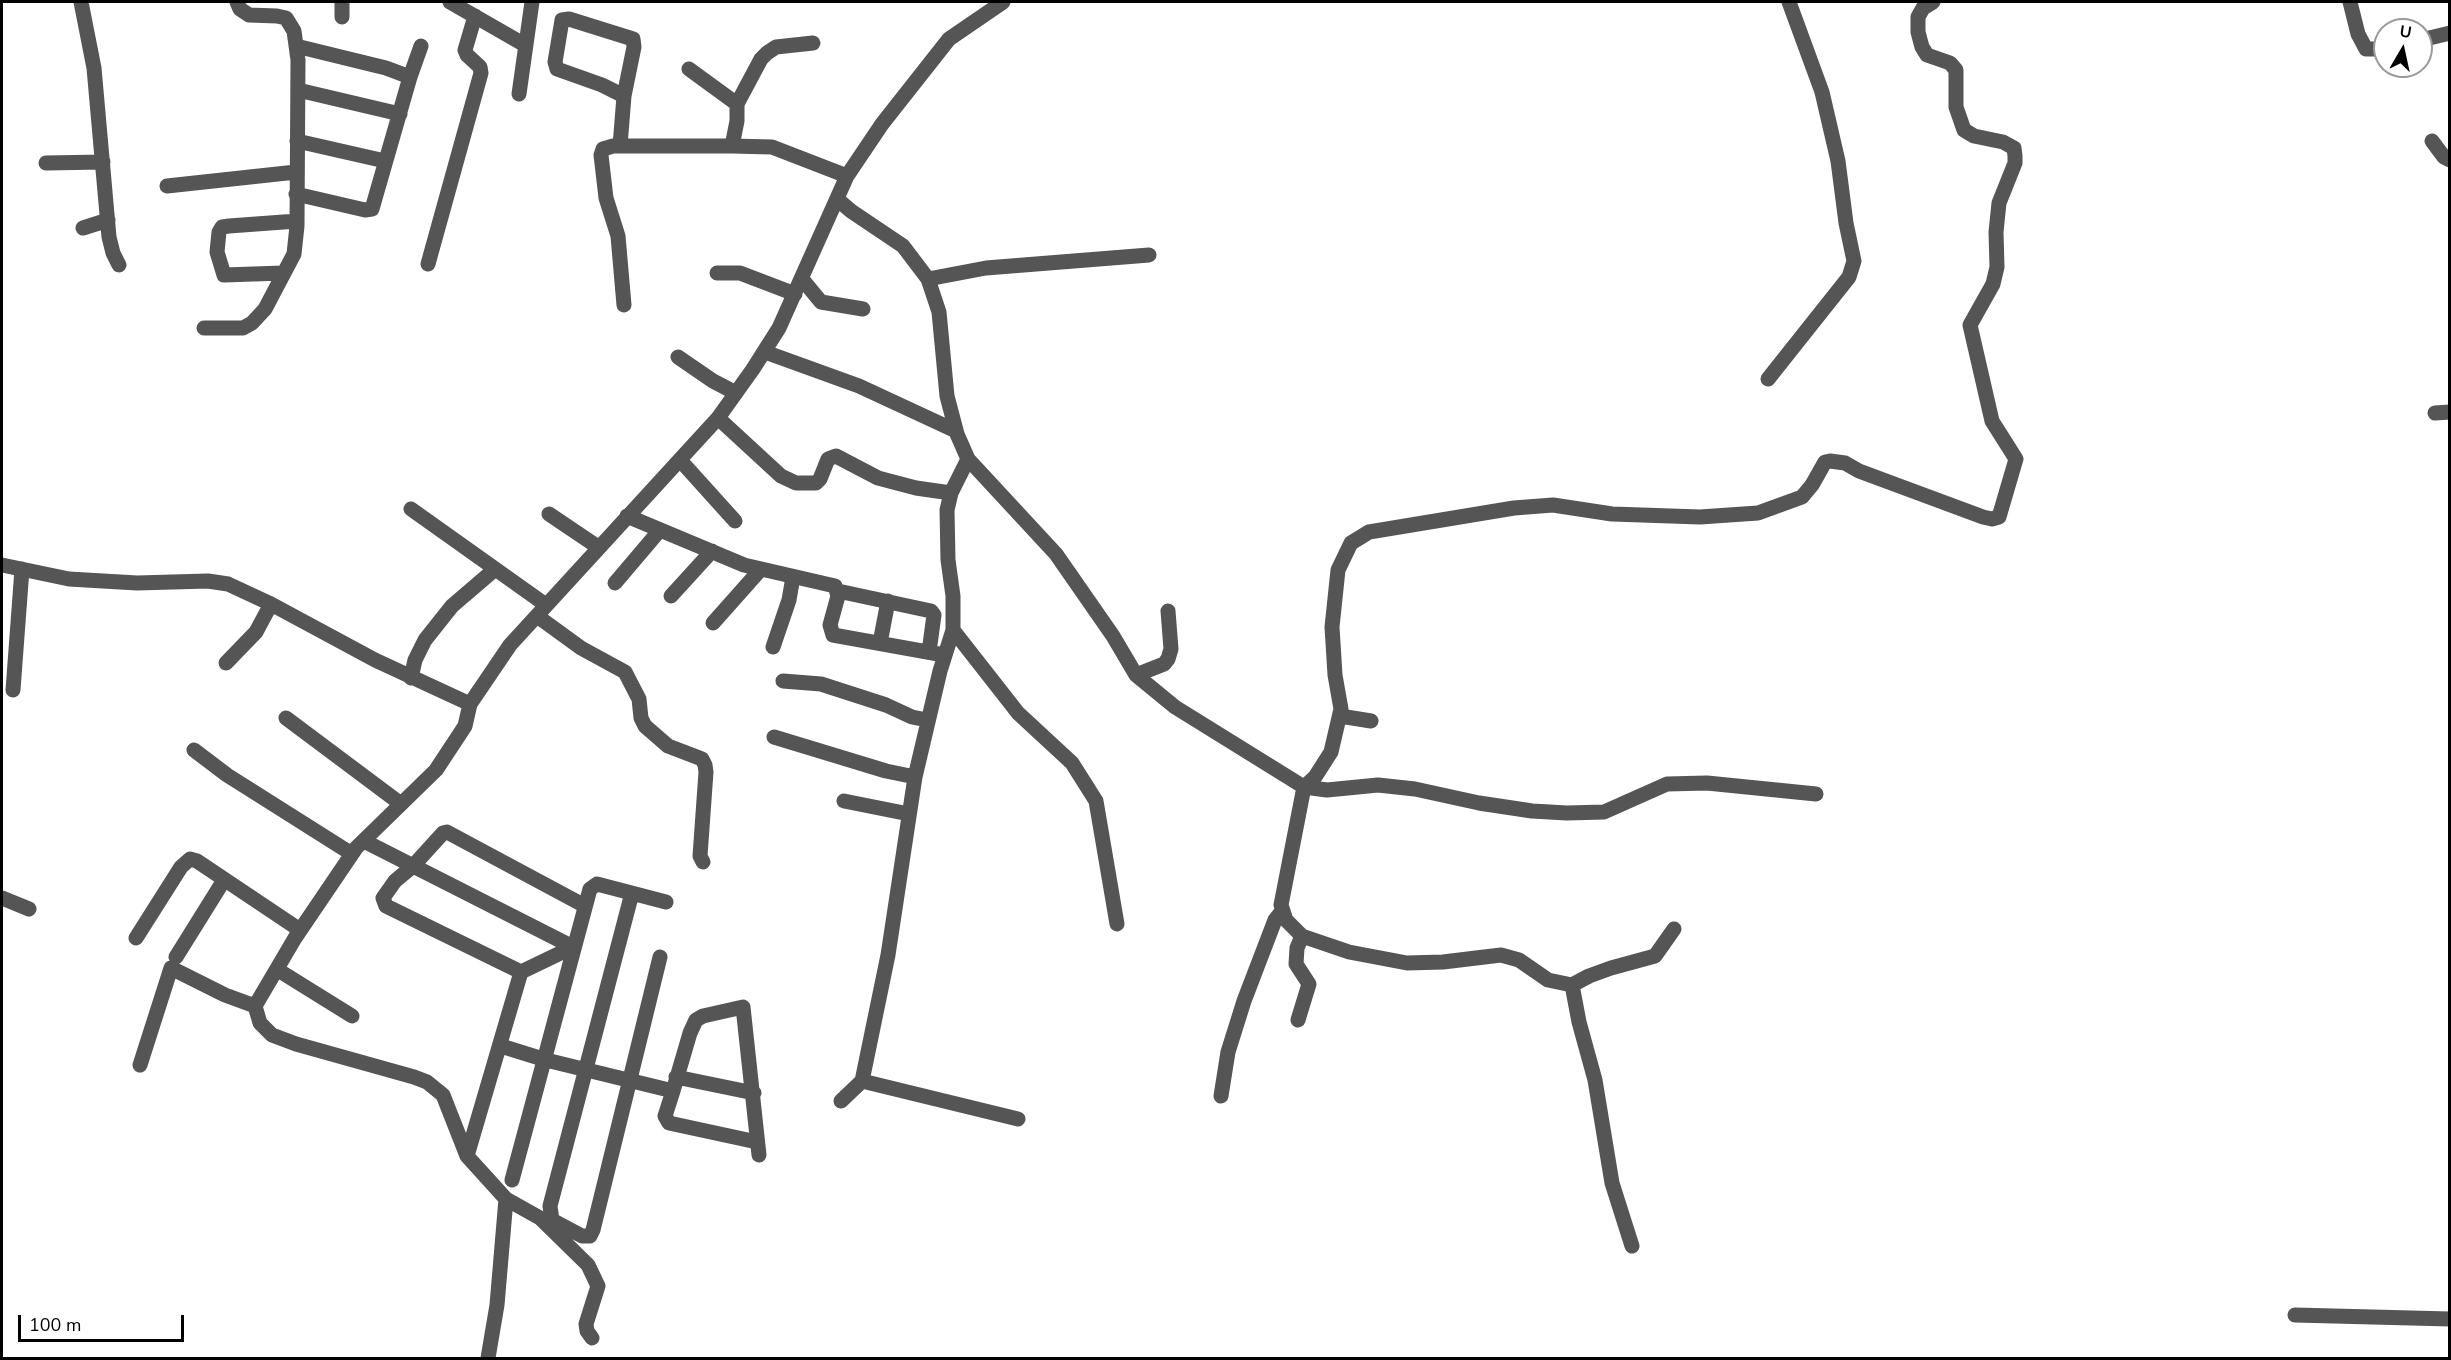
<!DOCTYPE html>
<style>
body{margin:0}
#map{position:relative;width:2451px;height:1360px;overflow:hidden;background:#fff;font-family:"Nunito Sans",sans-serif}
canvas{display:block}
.frame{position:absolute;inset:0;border:3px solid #000;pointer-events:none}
.north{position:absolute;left:2373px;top:18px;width:60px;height:60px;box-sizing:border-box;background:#fff;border:2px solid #999;border-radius:50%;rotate:9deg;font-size:16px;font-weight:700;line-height:24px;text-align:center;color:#000}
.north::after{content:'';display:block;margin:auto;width:21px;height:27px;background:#000;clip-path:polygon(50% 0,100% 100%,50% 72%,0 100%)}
.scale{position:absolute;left:18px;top:1315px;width:166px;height:27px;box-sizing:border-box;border:3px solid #000;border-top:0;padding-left:8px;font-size:18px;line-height:21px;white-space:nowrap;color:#000;-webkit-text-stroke:4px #fff;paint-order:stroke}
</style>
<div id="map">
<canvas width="2451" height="1360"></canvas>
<div class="frame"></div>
<div class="north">U</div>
<div class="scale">100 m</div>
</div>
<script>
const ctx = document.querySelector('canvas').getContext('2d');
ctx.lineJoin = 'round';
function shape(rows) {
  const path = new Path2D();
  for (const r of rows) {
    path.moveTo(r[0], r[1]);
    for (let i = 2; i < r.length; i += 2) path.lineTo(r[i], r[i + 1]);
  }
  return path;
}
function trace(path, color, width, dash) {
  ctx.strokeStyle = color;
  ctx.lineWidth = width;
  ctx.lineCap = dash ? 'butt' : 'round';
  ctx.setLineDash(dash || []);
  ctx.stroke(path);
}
const minor = shape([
 [81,2,94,68,109,237,113,253,119,265],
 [342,2,342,17],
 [450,2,525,45],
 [2350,2,2358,34,2366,49,2385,49],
 [2421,40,2450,33],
 [296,46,386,68,410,77],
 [689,69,737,104,737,121,732,146,772,147,847,176],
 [298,90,400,114],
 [519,94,532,2],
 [737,104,761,59,767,53,776,47,813,43],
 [297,141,385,161],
 [2432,141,2444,157,2450,160],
 [620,146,624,96,634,47,633,39,569,19,562,20,555,62,557,69,602,85,624,96],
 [46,163,103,162],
 [167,186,296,172],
 [296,194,365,210,372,209,410,77,421,46],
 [837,199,851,211,903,246,928,279,939,312,947,396,957,434,968,459,1056,554,1113,636,1136,675,1175,707,1304,787,1315,777,1331,752,1341,709,1335,675,1332,627,1338,570,1351,543,1369,532,1514,508,1553,505,1612,514,1700,517,1758,513,1802,497,1812,485,1825,462,1830,461,1845,463,1859,471,1983,517,1992,519,1999,517,2016,459,1992,421,1970,325,1993,284,1997,267,1996,232,1999,203,2015,163,2015,156,2014,148,2003,142,1974,136,1964,130,1956,107,1956,70,1950,63,1927,55,1922,47,1918,32,1918,17,1923,8,1933,2],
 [83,228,108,220],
 [428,264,481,73,480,67,467,55,465,50,475,16],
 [283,273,224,275,217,252,219,232,222,227,229,226,297,221],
 [717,273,740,273,795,294],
 [802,279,821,302,863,309],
 [928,279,986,268,1149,255],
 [624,305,618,236,606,198,601,155,603,149,613,146,732,146],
 [204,328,243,328,252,323,265,309,294,254,297,226,298,60,294,31,286,18,277,16,249,15,240,9,237,2],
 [765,352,859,386,956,431],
 [678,357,713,381,736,393],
 [1768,379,1849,277,1854,261,1846,223,1838,161,1822,92,1789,2],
 [2435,413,2450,412],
 [718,418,781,476,796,483,816,483,820,479,828,459,836,456,878,478,916,488,951,493],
 [680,460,735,521],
 [411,509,546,605],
 [549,514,598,547],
 [627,516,744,565,835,586,838,596,830,625,833,635,944,655],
 [2,565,69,579,137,583,208,581,228,584,271,604,375,660,470,704],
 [615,583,660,530],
 [838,591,931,611,934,615,929,652],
 [671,596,712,551],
 [537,616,581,648,625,672,639,699,641,718,645,726,668,746,702,759,705,765,706,772,700,856,703,862],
 [713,623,761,569],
 [953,630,1018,713,1072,763,1096,801,1117,924],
 [880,643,888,601],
 [773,647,789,600,793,577],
 [226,663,256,632,271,604],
 [1136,675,1164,664,1168,659,1171,649,1168,611],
 [411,678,415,660,425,640,452,606,494,570],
 [783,681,821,684,886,705,912,717,927,720],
 [13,690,22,569],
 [1340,716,1371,721],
 [286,718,401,804],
 [774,737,886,771,915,777],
 [194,750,227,775,352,854],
 [844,801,909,814],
 [364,841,573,947],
 [632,893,550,1206,552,1220,582,1236,590,1236,593,1230,660,957],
 [2,898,29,909],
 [1674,929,1655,956,1611,968,1589,976,1572,985,1548,980,1519,960,1501,955,1443,962,1407,963,1349,952,1302,936,1286,920,1281,905,1304,787,1327,790,1378,785,1415,789,1479,803,1532,811,1567,813,1604,812,1667,784,1707,783,1816,794],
 [136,938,181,867,190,859,197,861,300,930],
 [573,947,521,972,386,906,383,898,395,881,413,866,443,833,447,832,585,906],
 [176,957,224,880],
 [278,970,352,1016],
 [1572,985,1579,1022,1595,1080,1612,1183,1632,1246],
 [1298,1020,1309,984,1296,964,1297,948,1302,936],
 [501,1046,546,1060,673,1091,665,1116,669,1123,757,1142],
 [140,1065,171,968,225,995,255,1006],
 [676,1077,754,1093],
 [862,1081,1018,1119],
 [673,1091,690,1033,696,1020,703,1016,743,1007,759,1155],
 [1221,1096,1228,1052,1244,1001,1275,920,1283,910],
 [841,1101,862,1081,888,955,915,777,940,671,953,630,953,596,948,560,947,510,951,493,968,459],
 [467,1156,521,972],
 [512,1180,590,889,597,884,666,902],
 [506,1199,540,1218,588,1265,598,1286,586,1324,587,1331,592,1338],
 [2295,1315,2450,1319],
 [488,1358,497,1305,506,1199,467,1156,443,1095,427,1082,414,1077,296,1044,272,1035,260,1023,255,1006,295,938,356,848,436,770,465,726,470,704,510,645,718,418,753,369,779,328,847,176,882,124,949,39,1003,2]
]);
trace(minor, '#555', 15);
</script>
